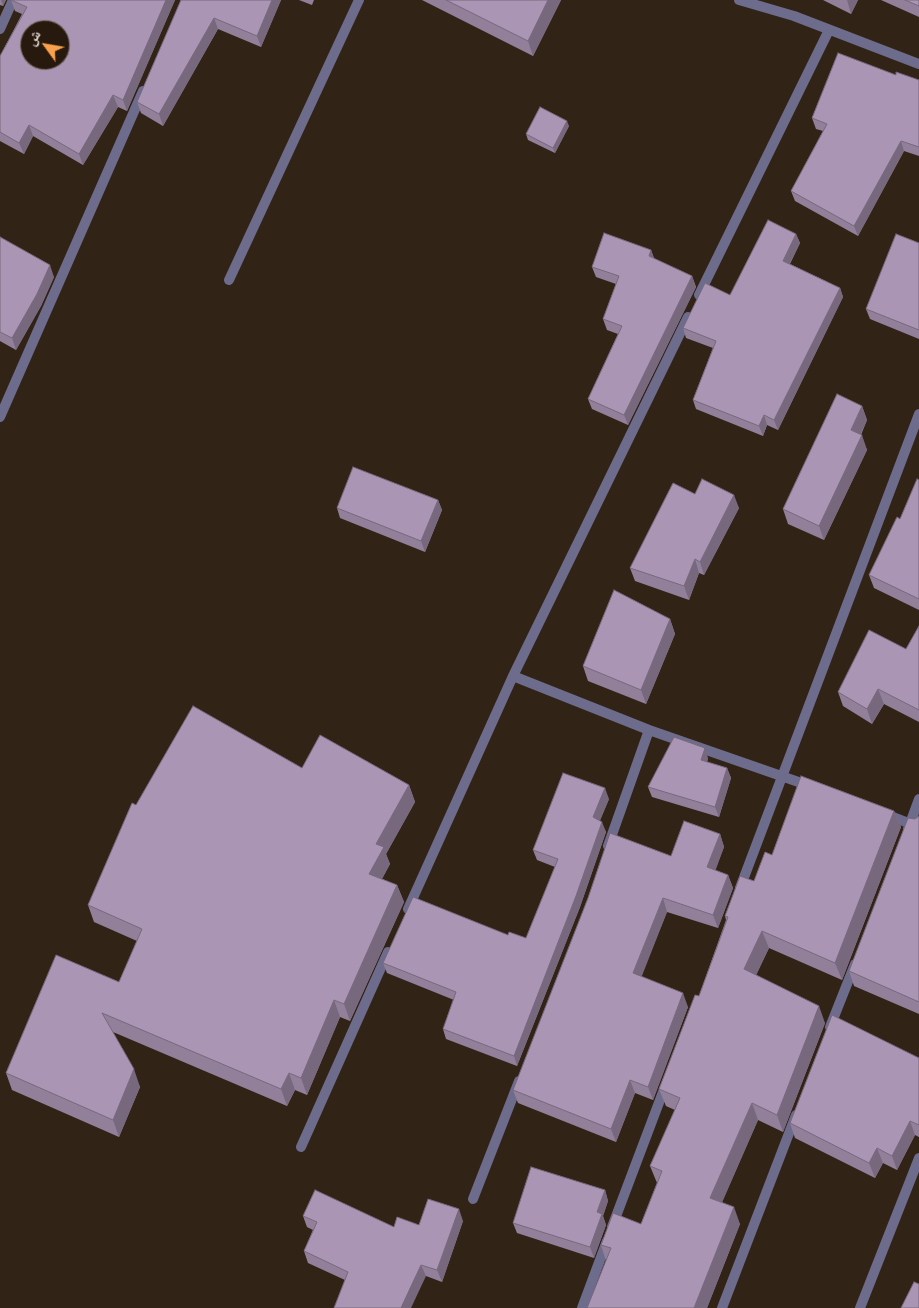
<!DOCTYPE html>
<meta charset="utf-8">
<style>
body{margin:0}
#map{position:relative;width:919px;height:1308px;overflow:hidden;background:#322317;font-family:Cabin,"Noto Naskh Arabic",sans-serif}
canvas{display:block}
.north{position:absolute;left:20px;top:20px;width:50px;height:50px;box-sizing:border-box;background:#28190e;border:1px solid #73665c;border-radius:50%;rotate:302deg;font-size:14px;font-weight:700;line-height:20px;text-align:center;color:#e4dad2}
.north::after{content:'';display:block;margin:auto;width:18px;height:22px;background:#f8a04c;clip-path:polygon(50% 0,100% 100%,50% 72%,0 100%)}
</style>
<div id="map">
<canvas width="919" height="1308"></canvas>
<div class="north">ش</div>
</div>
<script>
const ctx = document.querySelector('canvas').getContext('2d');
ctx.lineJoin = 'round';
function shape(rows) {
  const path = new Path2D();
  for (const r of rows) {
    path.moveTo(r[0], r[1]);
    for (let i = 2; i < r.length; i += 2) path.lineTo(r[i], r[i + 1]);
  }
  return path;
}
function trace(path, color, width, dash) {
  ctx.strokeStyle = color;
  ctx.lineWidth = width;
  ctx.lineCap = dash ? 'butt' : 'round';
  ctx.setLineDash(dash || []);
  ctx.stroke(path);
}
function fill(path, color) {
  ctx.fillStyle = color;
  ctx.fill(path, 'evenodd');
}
const minor = shape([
 [739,0,794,16,919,64],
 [0,29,13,0],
 [229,280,359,0],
 [699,295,829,30],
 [0,417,143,91],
 [513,676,649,730,810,786],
 [885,814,919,827],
 [908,829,919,799],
 [608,846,649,730],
 [740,888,919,414],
 [408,909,513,676,688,317],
 [830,1027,855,964],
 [301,1147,388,952],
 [473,1199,519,1081],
 [612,1227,666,1084],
 [582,1308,607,1241],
 [722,1308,796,1115],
 [860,1308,919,1158]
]);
const wall = shape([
 [0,0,6,0,3,6,0,5],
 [11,0,175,0,127,111,118,107,83,165,33,136,24,154,0,141,0,56,22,14,15,11],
 [181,0,281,0,261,47,218,29,163,126,141,113,137,102],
 [299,0,314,0,312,5],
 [422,0,561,0,533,56],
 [823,0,858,0,851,14],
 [881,0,919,0,919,17],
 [896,75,919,80,919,156,904,151,858,236,795,201,791,191,823,131,816,129,812,118],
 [569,126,555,153,528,140,526,134],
 [796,234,800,243,790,264,840,288,843,297,778,430,767,425,763,436,696,409,693,400,713,348,686,338,683,328,730,295],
 [0,237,54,277,41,306,16,350,0,341],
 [919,243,919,339,870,319,866,309],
 [651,250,654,259,692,276,696,287,628,425,592,409,588,399,618,334,607,330,603,319,616,284,596,277,592,267],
 [862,406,867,420,861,435,867,450,824,540,788,524,783,509],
 [919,480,919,610,874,588,869,575,900,519],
 [695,494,739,508,704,575,699,573,689,600,635,581,630,568],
 [438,500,442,510,425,552,340,518,337,508],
 [670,619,675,634,646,704,588,681,583,666],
 [919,626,919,722,884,704,872,724,843,706,838,692,906,649],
 [708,758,707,762,727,768,731,778,719,817,652,797,648,787],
 [302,768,409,785,415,802,386,854,390,864,382,879,397,885,404,902,350,1021,340,1017,307,1095,295,1090,287,1106,113,1032,140,1087,119,1137,12,1090,6,1073,119,982,137,941,94,922,88,905,136,805],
 [609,799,600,820,606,832,580,907,517,1066,446,1039,443,1029,454,1000,387,973,383,963,508,935,526,938,555,867,537,860,533,850],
 [894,811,901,827,842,980,769,948,756,975,825,1023,783,1132,758,1120,722,1202,740,1224,707,1308,587,1308,606,1261,601,1245,641,1224,657,1183,650,1166,675,1110,666,1106,659,1089,699,996,726,920,725,916,754,881,772,855],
 [919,816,919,1014,854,986,849,971,915,819],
 [720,834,724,847,715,870,728,875,733,888,718,928,667,912,641,976,688,1007,653,1100,635,1093,616,1142,518,1103,513,1090,671,856],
 [919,1058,919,1137,915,1135,897,1170,883,1163,875,1178,795,1138,790,1123],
 [605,1190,608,1201,603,1216,606,1225,594,1258,517,1233,513,1223],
 [303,1216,394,1227,463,1221,442,1282,426,1276,345,1280,308,1263,304,1251,313,1230,307,1227]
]);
const shadedWall = shape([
 [1,0,6,0,3,6],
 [166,0,175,0,127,111,123,100],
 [272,0,281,0,261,47,257,36],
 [548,0,561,0,533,56,528,41],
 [847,0,858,0,851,14],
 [214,18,218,29,163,126,159,114],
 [113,95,118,107,83,165,79,154],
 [567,121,569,126,555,153,553,148],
 [29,125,33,136,24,154,19,143],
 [901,141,904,151,858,236,854,226],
 [796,234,800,243,786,271,783,261],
 [651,250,655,260,649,256],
 [50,265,54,277,41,306,16,350,12,338],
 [692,276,696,287,628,425,624,415],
 [840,288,843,297,778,430,774,420],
 [862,406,867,420,856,444,851,430],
 [764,415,767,425,763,436,759,426],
 [862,435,867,450,824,540,819,526],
 [734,495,739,508,704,575,700,562],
 [438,500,442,510,425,552,421,541],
 [695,559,699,573,689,600,684,586],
 [670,619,675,634,646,704,641,690],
 [878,689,884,704,872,724,867,709],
 [705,748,708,758,705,770,701,760],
 [727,768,731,778,719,817,715,807],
 [409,785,415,802,386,854,390,864,375,891,369,874,376,844],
 [605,788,609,799,597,828,593,817],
 [894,811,901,827,842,980,835,963],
 [602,822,606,832,580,907,517,1066,514,1056],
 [720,834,724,847,712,880,707,867],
 [728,875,733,888,718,928,713,915],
 [397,885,404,902,350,1021,344,1004],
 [663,898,667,912,638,986,633,973],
 [762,931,769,948,751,986,744,969],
 [683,993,688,1007,653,1100,648,1087],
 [334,1000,340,1017,307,1095,301,1078],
 [819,1006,825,1023,783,1132,777,1115],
 [134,1069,140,1087,119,1137,113,1120],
 [289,1073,295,1090,287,1106,281,1089],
 [630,1080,635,1093,616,1142,611,1129],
 [752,1103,758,1120,717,1214,710,1198],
 [910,1121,915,1135,897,1170,892,1156],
 [877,1148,883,1163,875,1178,869,1163],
 [605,1190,608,1201,603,1216,606,1225,594,1258,590,1247,597,1212],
 [734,1207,740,1224,707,1308,694,1308],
 [459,1209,463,1221,442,1282,437,1270],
 [421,1265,426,1276,411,1308,401,1308]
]);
const building = shape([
 [11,0,166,0,123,100,113,95,79,154,29,125,19,143,0,132,0,56,27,7,11,0],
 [30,30,60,30,60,60,30,60,30,30],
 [181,0,272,0,257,36,214,18,159,114,137,102,181,0],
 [446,0,548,0,528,41,446,0],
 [905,0,919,0,919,6,905,0],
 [838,53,896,75,896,72,919,80,919,147,901,141,854,226,791,191,827,124,812,118,838,53],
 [540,107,567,121,553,148,526,134,540,107],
 [768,220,796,234,783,261,840,288,774,420,764,415,759,426,693,400,716,341,683,328,705,283,730,295,768,220],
 [604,233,651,250,649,256,692,276,624,415,588,399,622,326,603,319,619,276,592,267,604,233],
 [896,234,919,243,919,330,866,309,896,234],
 [0,237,50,265,37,294,12,338,0,332,0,237],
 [837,394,862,406,851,430,862,435,819,526,783,509,837,394],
 [353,467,438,500,421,541,337,508,353,467],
 [702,479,734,495,700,562,695,559,684,586,630,568,673,483,695,494,702,479],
 [917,479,919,480,919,599,869,575,897,517,900,519,917,479],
 [614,590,670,619,641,690,583,666,614,590],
 [919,626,919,710,878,689,867,709,838,692,869,630,906,649,919,626],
 [193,706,302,768,320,735,409,785,376,844,384,847,369,874,397,885,344,1004,334,1000,301,1078,289,1073,281,1089,102,1013,134,1069,113,1120,6,1073,56,955,119,982,142,929,88,905,132,803,136,805,193,706],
 [674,737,705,748,701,760,727,768,715,807,648,787,674,737],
 [563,773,605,788,593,817,602,822,576,896,514,1056,443,1029,456,992,383,963,413,897,508,935,509,932,526,938,558,859,533,850,563,773],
 [801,776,894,811,835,963,762,931,744,969,819,1006,777,1115,752,1103,710,1198,734,1207,694,1308,587,1308,611,1248,601,1245,613,1213,641,1224,662,1171,650,1166,680,1098,659,1089,695,995,699,996,728,917,725,916,740,876,754,881,765,852,772,855,801,776],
 [919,816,919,1002,849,971,908,818,915,819,919,816],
 [684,821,720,834,707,867,728,875,713,915,663,898,633,973,683,993,648,1087,630,1080,611,1129,513,1090,588,898,610,833,671,856,684,821],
 [832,1015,919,1058,919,1125,910,1121,892,1156,877,1148,869,1163,790,1123,832,1015],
 [531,1167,605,1190,597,1212,602,1214,590,1247,513,1223,531,1167],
 [315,1190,394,1227,397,1217,419,1225,428,1199,459,1209,437,1270,421,1265,401,1308,334,1308,348,1272,304,1251,317,1222,303,1216,315,1190],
 [914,1282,919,1284,919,1308,901,1308,914,1282]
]);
trace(minor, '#6e6c8c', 10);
fill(wall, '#92809b');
fill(shadedWall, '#77687e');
fill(building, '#aa95b4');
trace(building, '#77687e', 1);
</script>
